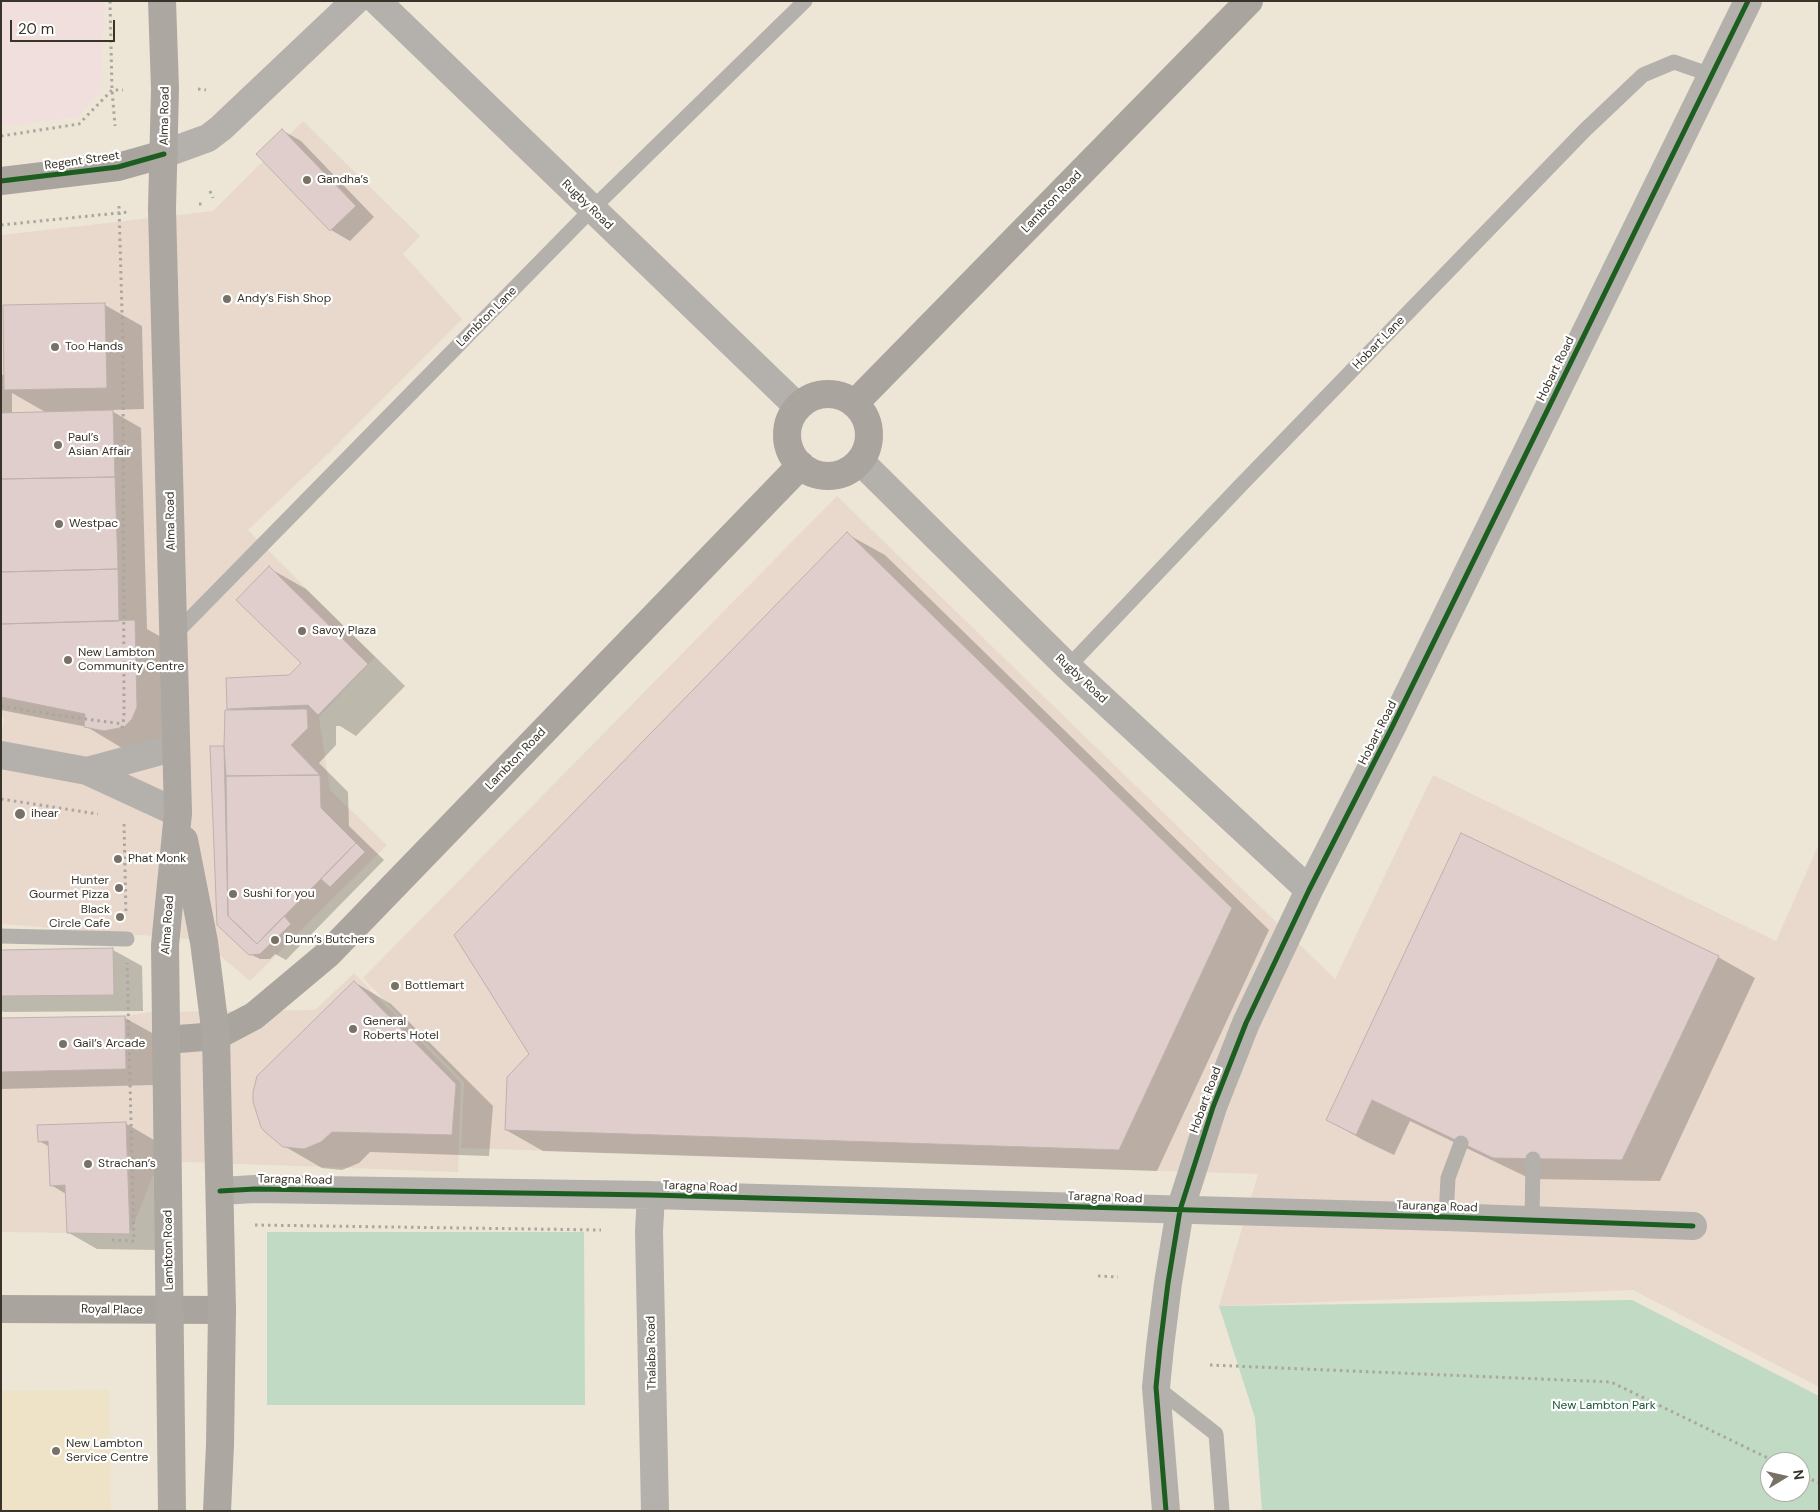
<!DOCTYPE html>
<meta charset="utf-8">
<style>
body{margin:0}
#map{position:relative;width:1820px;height:1512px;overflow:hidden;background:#ede6d7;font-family:"DM Sans",sans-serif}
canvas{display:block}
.frame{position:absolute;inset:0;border:2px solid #393429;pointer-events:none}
.north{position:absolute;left:1760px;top:1452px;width:50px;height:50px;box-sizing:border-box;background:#fff;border:1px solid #b0aea9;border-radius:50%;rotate:81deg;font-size:14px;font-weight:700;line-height:20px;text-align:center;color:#393429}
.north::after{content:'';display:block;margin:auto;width:18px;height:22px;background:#787266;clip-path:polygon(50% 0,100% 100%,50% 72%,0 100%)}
.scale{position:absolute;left:10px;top:20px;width:105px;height:22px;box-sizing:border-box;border:2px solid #393429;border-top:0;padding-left:6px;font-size:15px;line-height:18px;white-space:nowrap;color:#393429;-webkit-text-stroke:4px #fff;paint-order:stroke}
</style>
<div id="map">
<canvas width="1820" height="1512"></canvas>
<div class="frame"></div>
<div class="north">N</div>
<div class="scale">20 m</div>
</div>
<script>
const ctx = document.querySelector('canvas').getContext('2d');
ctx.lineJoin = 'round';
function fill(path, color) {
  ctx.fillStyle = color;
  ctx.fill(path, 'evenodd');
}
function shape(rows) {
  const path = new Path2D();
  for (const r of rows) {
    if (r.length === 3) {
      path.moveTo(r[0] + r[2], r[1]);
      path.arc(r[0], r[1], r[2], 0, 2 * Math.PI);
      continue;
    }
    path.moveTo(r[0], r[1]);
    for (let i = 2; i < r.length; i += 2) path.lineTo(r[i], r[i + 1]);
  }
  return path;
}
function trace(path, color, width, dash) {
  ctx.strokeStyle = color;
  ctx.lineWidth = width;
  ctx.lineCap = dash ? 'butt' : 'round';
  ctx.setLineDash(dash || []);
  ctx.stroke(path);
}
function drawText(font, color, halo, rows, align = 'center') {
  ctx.font = font + ' "DM Sans",sans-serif';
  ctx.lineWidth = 4.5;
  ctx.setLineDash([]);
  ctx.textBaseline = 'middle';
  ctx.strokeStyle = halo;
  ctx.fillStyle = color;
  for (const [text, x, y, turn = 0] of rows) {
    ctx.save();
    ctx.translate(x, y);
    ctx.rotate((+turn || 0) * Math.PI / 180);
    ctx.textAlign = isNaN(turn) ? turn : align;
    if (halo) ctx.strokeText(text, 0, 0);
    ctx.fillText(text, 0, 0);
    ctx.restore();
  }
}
const commercial = shape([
 [303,121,420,236,403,254,462,319,329,453,248,530,375,657,319,717,330,790,387,845,250,981,202,940,1,924,1,737,4,718,1,717,1,235,213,211],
 [837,496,1335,979,1433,775,1776,941,1819,844,1819,1387,1633,1290,1219,1306,1258,1174,461,1148,464,1082,363,978],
 [354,973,461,1083,458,1172,159,1161,130,1234,1,1232,1,1018,125,1016,149,1012,315,1010]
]);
const built = shape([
 [109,1390,111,1511,1,1511,1,1391]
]);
const education = shape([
 [1,1,105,1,100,92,78,117,1,126]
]);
const green = shape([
 [267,1232,584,1232,585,1405,267,1405],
 [1632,1300,1819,1396,1819,1511,1262,1511,1255,1418,1219,1306],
 [1770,1462,1800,1462,1800,1492,1770,1492]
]);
const shadow = shape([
 [282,130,301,141,374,217,350,241,331,230],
 [105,305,142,326,144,409,110,410,141,428,147,629,172,643,170,740,122,748,87,727,1,710,1,374,5,376],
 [12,393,47,413,12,414],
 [847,534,885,555,1269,930,1157,1171,543,1151,506,1130,530,1054],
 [269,568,306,589,405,686,356,736,340,726,336,726,336,745,319,763,348,792,349,826,384,860,286,960,275,954,270,959,260,959,250,954,218,925,211,748,225,747,234,711,229,708,290,676,302,663],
 [1462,835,1718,957,1755,978,1660,1181,1531,1179,1410,1121,1394,1155,1365,1141,1327,1120],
 [113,950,142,966,143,1011,4,1012,1,1011,1,951],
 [354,982,391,1004,493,1106,489,1156,370,1152,359,1163,342,1170,322,1168,284,1146],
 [125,1018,154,1034,154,1085,1,1089,1,1020],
 [125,1123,154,1140,158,1250,97,1249,69,1233,66,1194,51,1185,50,1147,39,1141]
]);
const building = shape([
 [282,129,356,206,330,231,256,154,282,129],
 [105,303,107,388,4,390,3,305,105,303],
 [113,410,115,477,1,479,1,413,113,410],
 [115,477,118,569,1,572,1,479,115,477],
 [847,532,1232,908,1119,1150,505,1130,507,1077,529,1054,454,935,847,532],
 [269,566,368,664,318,715,308,705,227,709,226,678,289,675,301,663,236,600,269,566],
 [118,569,119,621,1,624,1,572,118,569],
 [135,620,137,707,132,719,124,727,104,731,84,727,85,714,1,697,1,624,135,620],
 [307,709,308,728,291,745,320,775,226,776,224,746,225,710,307,709],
 [210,746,224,746,228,916,257,944,284,916,291,924,260,954,249,955,217,925,210,746],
 [320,775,321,808,356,843,257,944,228,916,226,776,320,775],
 [1461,833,1719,956,1622,1160,1493,1158,1372,1100,1356,1135,1326,1120,1461,833],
 [356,843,365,852,330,887,321,879,356,843],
 [113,948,114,995,1,996,1,950,113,948],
 [354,981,456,1084,452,1135,332,1132,321,1142,304,1149,283,1147,264,1131,261,1127,253,1102,253,1092,257,1076,354,981],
 [125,1016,126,1069,1,1072,1,1018,125,1016],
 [126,1122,130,1234,67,1233,65,1185,50,1186,48,1141,38,1142,37,1125,126,1122]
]);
const path = shape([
 [110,1,112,90,115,126],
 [198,89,206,90],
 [1,136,79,124,112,90,123,90],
 [210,191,213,198],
 [199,204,204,204],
 [119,206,123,348,124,718,122,728],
 [1,225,128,212],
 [1,706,56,715,123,724],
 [1,799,98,814],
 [124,824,126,915],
 [255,1225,601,1230],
 [112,1240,134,1241,127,963],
 [1098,1276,1118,1277],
 [1210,1365,1611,1382,1776,1462],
 [1800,1474,1819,1483]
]);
const lane = shape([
 [173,636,592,209,805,1],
 [1068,667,1240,486,1585,130,1643,75,1674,62,1711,75],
 [1,936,127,939],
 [1446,1217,1448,1178,1461,1143],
 [1532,1220,1533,1159],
 [1156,1387,1216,1434,1222,1511]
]);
const street = shape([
 [377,1,798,407],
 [164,154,208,138,221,128,355,1],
 [860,461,1068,667,1309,890],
 [1,755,87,771,178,813],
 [87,771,176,747],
 [220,1191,255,1189,651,1195,1446,1217,1693,1226],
 [651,1195,649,1231,655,1511],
 [1166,1511,1156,1387,1160,1347,1168,1283,1180,1210,1213,1107,1246,1023,1309,890,1392,727,1748,1]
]);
const secondary = shape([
 [1,181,118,167,164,154],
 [828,435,41],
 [855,403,1249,1],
 [166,1040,216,1036,254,1016,328,954,801,465],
 [1,1309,222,1310]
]);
const primary = shape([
 [162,1,165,89,162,209,178,813,165,945,172,1511],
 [184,840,204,942,216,1036,222,1310,220,1445,217,1511]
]);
const cycleway = shape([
 [1,181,118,167,164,154],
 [220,1191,255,1189,651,1195,1446,1217,1693,1226],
 [1166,1511,1156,1387,1160,1347,1168,1283,1180,1210,1213,1107,1246,1023,1309,890,1392,727,1748,1]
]);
const markers = [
 [307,180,5,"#787266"],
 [227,299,5,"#787266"],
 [55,347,5,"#787266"],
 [58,445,5,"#787266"],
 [59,524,5,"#787266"],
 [302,631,5,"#787266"],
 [68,660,5,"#787266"],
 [20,814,6,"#787266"],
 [118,859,5,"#787266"],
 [119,888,5,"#787266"],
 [233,894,5,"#787266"],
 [120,917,5,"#787266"],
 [275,940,5,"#787266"],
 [395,986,5,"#787266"],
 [353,1029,5,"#787266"],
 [63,1044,5,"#787266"],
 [88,1164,5,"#787266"],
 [56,1451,5,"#787266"]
];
const streetNames = [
 ["Alma Road",165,116,-89],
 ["Regent Street",82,161,-8],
 ["Lambton Road",1052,202,-46],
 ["Rugby Road",587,205,44],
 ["Lambton Lane",487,317,-45],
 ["Hobart Lane",1379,343,-46],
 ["Hobart Road",1556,369,-64],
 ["Alma Road",171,521,-91],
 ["Rugby Road",1081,679,43],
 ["Hobart Road",1378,733,-63],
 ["Lambton Road",516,759,-46],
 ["Alma Road",168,925,-86],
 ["Hobart Road",1206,1100,-70],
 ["Taragna Road",295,1180,1],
 ["Taragna Road",700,1187,2],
 ["Taragna Road",1105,1198,2],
 ["Tauranga Road",1437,1207,2],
 ["Lambton Road",169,1250,-91],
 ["Royal Place",112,1310,1],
 ["Thalaba Road",652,1353,-91]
];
const poiNames = [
 ["Gandha’s",317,180],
 ["Andy’s Fish Shop",237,299],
 ["Too Hands",65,347],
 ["Paul’s",68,438],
 ["Asian Affair",68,452],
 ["Westpac",69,524],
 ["Savoy Plaza",312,631],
 ["New Lambton",78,653],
 ["Community Centre",78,667],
 ["ihear",31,814],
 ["Phat Monk",128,859],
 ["Hunter",109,881,"right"],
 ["Gourmet Pizza",109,895,"right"],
 ["Sushi for you",243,894],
 ["Black",110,910,"right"],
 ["Circle Cafe",110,924,"right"],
 ["Dunn’s Butchers",285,940],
 ["Bottlemart",405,986],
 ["General",363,1022],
 ["Roberts Hotel",363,1036],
 ["Gail’s Arcade",73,1044],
 ["Strachan’s",98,1164],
 ["New Lambton",66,1444],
 ["Service Centre",66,1458]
];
const parkNames = [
 ["New Lambton Park",1604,1406]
];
fill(commercial, '#e9d9cd');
fill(built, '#eee2c7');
fill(education, '#f0dfdc');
fill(green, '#c0dac3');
fill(shadow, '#0003');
fill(building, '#e0cecd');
trace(building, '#bcb2ae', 1);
trace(path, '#aba6a0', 3, [2.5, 4]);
trace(lane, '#b4b0ab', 15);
trace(street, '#b4b0ab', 28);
trace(secondary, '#a9a49e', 28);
trace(primary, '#aca7a0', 28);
trace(cycleway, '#1b5e20', 5);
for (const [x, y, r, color] of markers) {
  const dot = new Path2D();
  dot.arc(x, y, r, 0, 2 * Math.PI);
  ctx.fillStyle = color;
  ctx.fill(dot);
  trace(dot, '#fff', 2);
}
drawText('12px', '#393429', '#fff', streetNames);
drawText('12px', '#393429', '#fff', poiNames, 'left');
drawText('12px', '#1c563a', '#fff', parkNames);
</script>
